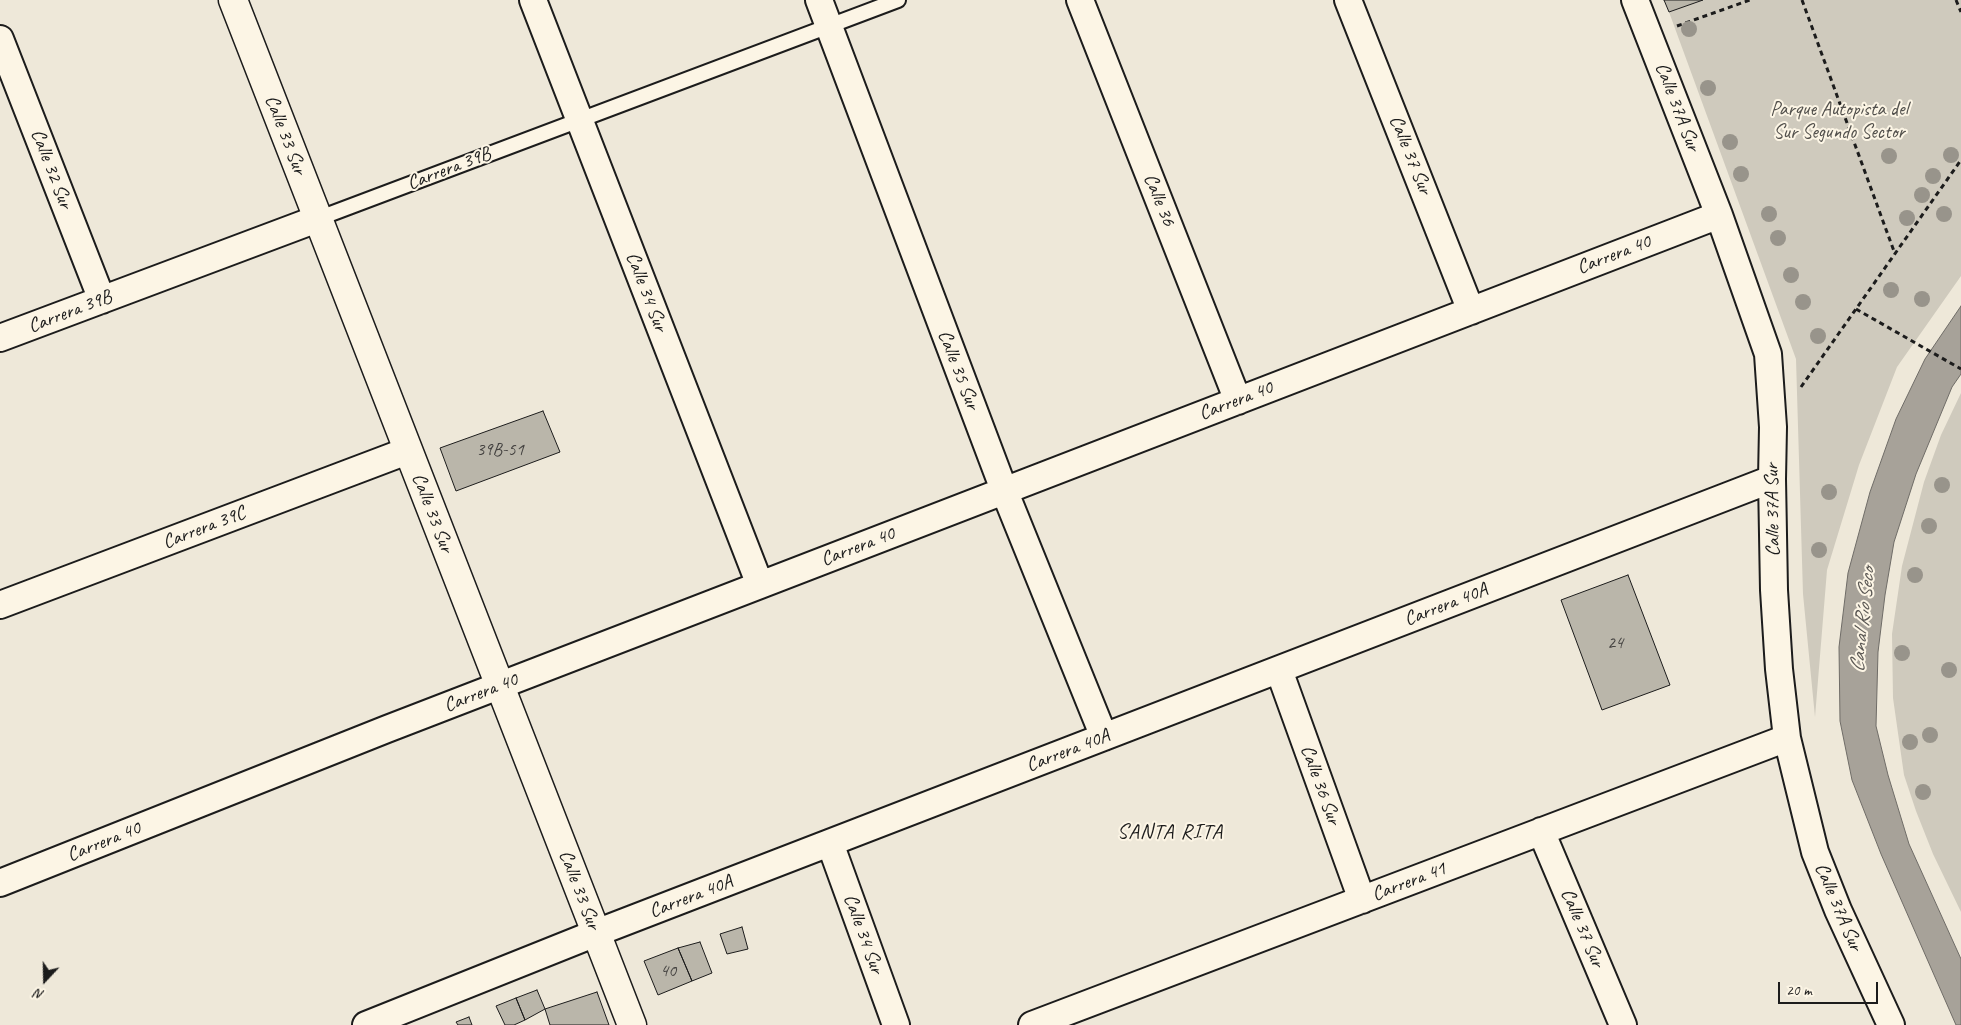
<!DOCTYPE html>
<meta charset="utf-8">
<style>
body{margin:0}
#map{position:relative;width:1961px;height:1025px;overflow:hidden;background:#eee8d9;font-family:Caveat,sans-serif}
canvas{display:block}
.north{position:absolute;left:20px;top:955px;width:50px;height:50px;-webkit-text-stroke:4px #fcf5e5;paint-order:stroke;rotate:201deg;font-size:14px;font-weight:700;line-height:20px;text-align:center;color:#1c1c1c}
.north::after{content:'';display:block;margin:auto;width:18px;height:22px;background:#1c1c1c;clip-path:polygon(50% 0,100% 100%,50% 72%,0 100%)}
.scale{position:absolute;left:1778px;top:982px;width:100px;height:22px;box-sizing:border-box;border:2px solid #1c1c1c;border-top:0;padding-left:6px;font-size:15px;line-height:18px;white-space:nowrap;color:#1c1c1c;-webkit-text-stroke:4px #fcf5e5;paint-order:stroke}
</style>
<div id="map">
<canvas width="1961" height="1025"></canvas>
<div class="north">N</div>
<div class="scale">20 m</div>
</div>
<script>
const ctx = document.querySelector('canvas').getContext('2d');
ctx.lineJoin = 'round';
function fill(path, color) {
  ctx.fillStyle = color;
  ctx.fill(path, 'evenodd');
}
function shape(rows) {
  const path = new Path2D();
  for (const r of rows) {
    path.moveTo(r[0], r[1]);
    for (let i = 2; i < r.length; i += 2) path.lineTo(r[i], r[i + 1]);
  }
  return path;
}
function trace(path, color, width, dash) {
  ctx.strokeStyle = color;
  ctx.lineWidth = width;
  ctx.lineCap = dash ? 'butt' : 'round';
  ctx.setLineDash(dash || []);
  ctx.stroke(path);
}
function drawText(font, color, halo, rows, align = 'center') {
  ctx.font = font + ' Caveat,sans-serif';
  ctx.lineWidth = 4;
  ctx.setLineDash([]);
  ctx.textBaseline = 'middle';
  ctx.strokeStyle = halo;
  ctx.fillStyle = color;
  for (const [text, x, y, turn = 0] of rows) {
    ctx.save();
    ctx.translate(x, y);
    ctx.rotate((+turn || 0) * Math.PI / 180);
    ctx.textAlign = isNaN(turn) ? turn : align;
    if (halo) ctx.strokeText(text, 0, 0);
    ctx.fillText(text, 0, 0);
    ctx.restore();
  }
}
const green = shape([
 [1703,0,1961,0,1961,276,1897,367,1859,465,1827,570,1815,717,1803,594,1796,359,1669,12],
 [1961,393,1961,912,1933,854,1916,811,1904,775,1893,698,1892,634,1902,566,1924,482,1941,435]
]);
const water = shape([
 [1961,306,1961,374,1952,387,1916,474,1894,542,1885,595,1878,652,1876,726,1888,775,1909,844,1961,959,1961,1025,1956,1025,1881,854,1852,780,1840,721,1839,647,1848,573,1870,492,1896,419,1925,359,1961,306]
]);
const building = shape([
 [1664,0,1703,0,1669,12,1664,0],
 [543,411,560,452,456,491,440,448,543,411],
 [1628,575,1670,685,1602,710,1561,600,1628,575],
 [742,927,748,949,727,954,720,934,742,927],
 [700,942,712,973,692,981,678,948,700,942],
 [678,948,692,981,658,995,644,961,678,948],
 [537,990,545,1009,525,1020,516,998,537,990],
 [597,992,609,1025,550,1025,545,1009,597,992],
 [516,998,525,1020,514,1025,505,1025,496,1006,516,998],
 [469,1017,472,1025,458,1025,456,1022,469,1017]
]);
const path = shape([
 [1802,0,1895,254],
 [1956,0,1961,12],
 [1677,26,1750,0],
 [1856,309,1961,369],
 [1801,387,1961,160]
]);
const lane = shape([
 [317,219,898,0]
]);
const street = shape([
 [533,0,760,585],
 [819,0,1004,490,1104,737],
 [1080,0,1238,401],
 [1348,0,1471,311],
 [1635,0,1719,215,1768,354,1773,427,1772,479,1774,590,1779,669,1787,738,1815,852,1838,910,1891,1025],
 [0,39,102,300],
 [0,338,317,219],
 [0,605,407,451],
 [1279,670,1362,900],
 [1541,831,1623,1025],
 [830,843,896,1025],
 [0,883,387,729,1719,215],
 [366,1025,596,933,1772,479],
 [1032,1025,1787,738]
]);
const secondary = shape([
 [233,0,632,1025]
]);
const trees = [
 [1689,29],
 [1708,88],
 [1730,142],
 [1951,155],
 [1889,156],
 [1741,174],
 [1933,176],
 [1922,195],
 [1769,214],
 [1944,214],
 [1907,218],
 [1778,238],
 [1791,275],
 [1891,290],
 [1922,299],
 [1803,302],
 [1818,336],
 [1942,485],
 [1829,492],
 [1929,526],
 [1819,550],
 [1915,575],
 [1902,653],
 [1949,670],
 [1930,735],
 [1910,742],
 [1923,792]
];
const numberNames = [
 ["39B-51",500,450],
 ["24",1615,643],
 ["40",668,971]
];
const streetNames = [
 ["Calle 37A Sur",1677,107,69],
 ["Calle 33 Sur",285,135,69],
 ["Calle 37 Sur",1410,155,68],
 ["Calle 32 Sur",51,169,69],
 ["Carrera 39B",449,169,-21],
 ["Calle 36",1159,200,68],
 ["Carrera 40",1614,255,-21],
 ["Calle 34 Sur",646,292,69],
 ["Carrera 39B",70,312,-21],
 ["Calle 35 Sur",958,370,69],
 ["Carrera 40",1236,401,-21],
 ["Calle 37A Sur",1773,510,-91],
 ["Calle 33 Sur",432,513,69],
 ["Carrera 39C",204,528,-21],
 ["Carrera 40",858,547,-21],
 ["Carrera 40A",1446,605,-21],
 ["Carrera 40",481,693,-21],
 ["Carrera 40A",1068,751,-21],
 ["Calle 36 Sur",1320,785,70],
 ["Carrera 40",104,842,-22],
 ["Carrera 41",1409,882,-21],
 ["Calle 33 Sur",579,890,69],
 ["Carrera 40A",691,897,-21],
 ["Calle 37A Sur",1838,907,67],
 ["Calle 37 Sur",1582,928,67],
 ["Calle 34 Sur",863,934,70]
];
const parkNames = [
 ["Parque Autopista del",1839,110],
 ["Sur Segundo Sector",1839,133]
];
const waterNames = [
 ["Canal Río Seco",1863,620,-84]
];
const neighbourhoodNames = [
 ["SANTA RITA",1170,832]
];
fill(green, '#cfcabd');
fill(water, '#a7a299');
trace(water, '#6f6c67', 1);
fill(building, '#bab6aa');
trace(building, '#1c1c1c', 1);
trace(lane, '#1c1c1c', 18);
trace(street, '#1c1c1c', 30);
trace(secondary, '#1c1c1c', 31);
trace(path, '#1c1c1c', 3, [5, 4]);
trace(lane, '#fcf5e5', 14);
trace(street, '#fcf5e5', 26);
trace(secondary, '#fcf5e5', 28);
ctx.fillStyle = '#98948b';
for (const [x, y] of trees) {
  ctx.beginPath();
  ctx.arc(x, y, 8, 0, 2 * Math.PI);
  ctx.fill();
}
drawText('18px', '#444240', null, numberNames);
drawText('20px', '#1c1c1c', '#fcf5e5', streetNames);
drawText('20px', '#52504c', '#fcf5e5', parkNames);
drawText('italic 21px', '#5b5854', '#fcf5e5', waterNames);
ctx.letterSpacing = '1px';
drawText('21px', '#1c1c1c', '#fcf5e5', neighbourhoodNames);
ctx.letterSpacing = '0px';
</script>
